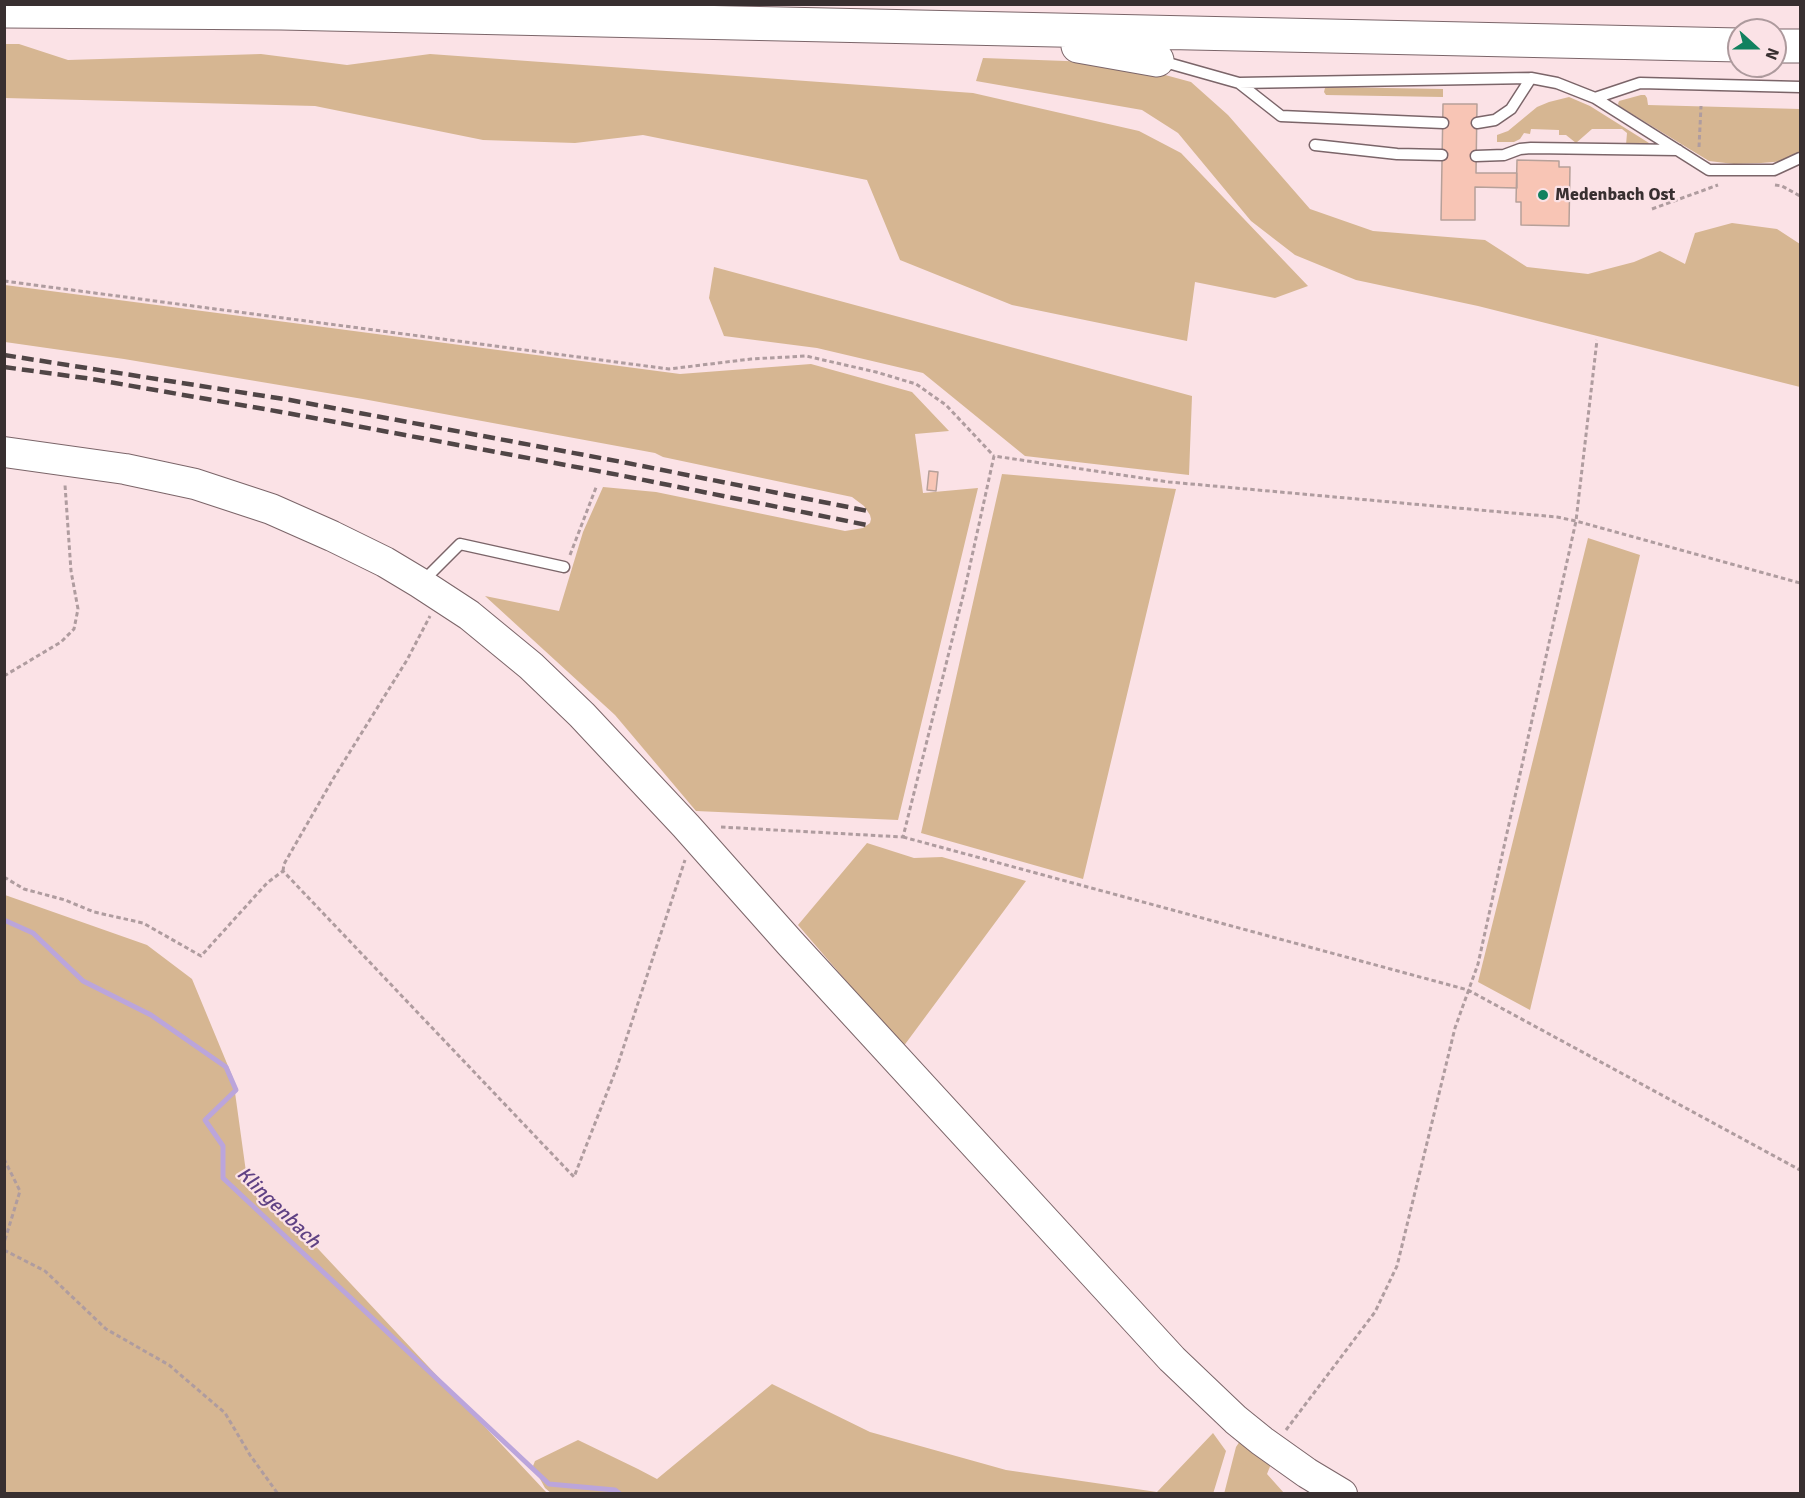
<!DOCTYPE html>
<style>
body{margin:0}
#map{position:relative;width:1805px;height:1498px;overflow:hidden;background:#fbe2e6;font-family:Signika,sans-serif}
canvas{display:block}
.frame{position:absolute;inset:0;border:6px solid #382f30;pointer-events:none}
.north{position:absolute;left:1727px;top:18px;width:60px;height:60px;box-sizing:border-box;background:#fbe2e6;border:2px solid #ad9a9d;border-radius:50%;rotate:111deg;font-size:16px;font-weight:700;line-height:24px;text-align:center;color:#382f30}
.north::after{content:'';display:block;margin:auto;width:21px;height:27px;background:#12815f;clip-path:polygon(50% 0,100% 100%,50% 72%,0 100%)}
</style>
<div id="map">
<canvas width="1805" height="1498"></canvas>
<div class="frame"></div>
<div class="north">N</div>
</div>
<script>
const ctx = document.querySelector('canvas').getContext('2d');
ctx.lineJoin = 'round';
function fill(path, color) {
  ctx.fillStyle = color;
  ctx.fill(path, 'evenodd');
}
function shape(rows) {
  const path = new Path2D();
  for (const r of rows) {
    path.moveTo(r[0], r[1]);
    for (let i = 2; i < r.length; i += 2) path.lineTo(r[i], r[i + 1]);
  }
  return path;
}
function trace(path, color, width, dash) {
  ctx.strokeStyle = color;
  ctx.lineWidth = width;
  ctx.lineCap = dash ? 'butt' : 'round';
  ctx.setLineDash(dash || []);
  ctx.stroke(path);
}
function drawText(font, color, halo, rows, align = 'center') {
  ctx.font = font + ' Signika,sans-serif';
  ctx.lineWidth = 4.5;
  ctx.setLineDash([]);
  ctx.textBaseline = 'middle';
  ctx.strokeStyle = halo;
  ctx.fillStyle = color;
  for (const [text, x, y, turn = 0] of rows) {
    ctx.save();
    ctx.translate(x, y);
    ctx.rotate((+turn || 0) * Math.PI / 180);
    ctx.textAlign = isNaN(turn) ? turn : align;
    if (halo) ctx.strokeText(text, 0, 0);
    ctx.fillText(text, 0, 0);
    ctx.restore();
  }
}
const green = shape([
 [5,44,19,44,68,60,261,54,347,65,430,54,973,93,1139,131,1181,153,1308,286,1275,298,1195,282,1187,341,1012,305,900,260,867,180,643,135,575,143,483,140,315,106,5,98],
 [983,58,1121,63,1191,82,1228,115,1310,209,1373,231,1485,240,1527,267,1588,274,1634,262,1660,251,1685,264,1695,233,1732,223,1777,229,1800,244,1800,387,1478,306,1356,280,1295,255,1251,221,1178,133,1142,110,976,81],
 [1331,87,1443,89,1443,97,1326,95,1324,92,1325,88],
 [1641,95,1645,95,1647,98,1648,105,1800,109,1800,155,1785,161,1761,163,1734,164,1709,161,1619,106,1618,104,1619,101],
 [1569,97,1590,106,1649,143,1647,146,1626,145,1627,133,1622,129,1592,129,1576,143,1566,135,1559,135,1559,130,1531,129,1530,134,1524,133,1520,139,1514,142,1497,142,1497,135,1508,131,1537,107,1549,102],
 [714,267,1192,396,1189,475,1025,456,923,373,817,348,724,336,709,298],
 [5,285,680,374,811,364,912,392,949,431,915,434,923,493,978,488,898,820,696,811,615,715,485,596,559,611,583,532,603,487,656,492,845,531,863,528,870,523,871,519,870,515,864,506,852,497,663,457,655,453,363,399,124,359,5,342],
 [1002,474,1176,489,1083,879,921,833],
 [1588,538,1640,555,1530,1010,1478,982],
 [867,843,914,858,942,857,1026,881,903,1047,798,925],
 [5,895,147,945,192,979,233,1078,246,1172,547,1493,5,1493],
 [772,1384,870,1432,1006,1470,1157,1492,1213,1433,1226,1451,1213,1494,552,1494,545,1488,533,1466,535,1461,578,1440,638,1469,657,1479],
 [1240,1441,1271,1464,1267,1474,1284,1493,1224,1494,1236,1447]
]);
const stream = shape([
 [4,920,33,933,83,981,151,1015,226,1067,236,1090,205,1120,223,1146,223,1178,549,1484,615,1490,620,1494]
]);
const building = shape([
 [1443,104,1477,104,1476,173,1517,173,1517,188,1475,187,1475,220,1441,220,1443,104],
 [1517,160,1559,161,1559,167,1570,167,1569,226,1521,225,1521,202,1516,202,1517,160],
 [929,471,938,472,936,491,927,490,929,471]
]);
const path = shape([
 [1699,147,1701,106],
 [1775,185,1782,186,1800,196],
 [1652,209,1718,185],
 [4,281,669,369,751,359,806,356,876,372,916,384,946,405,993,455],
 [570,555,597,485],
 [4,676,61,642,74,629,78,609,71,571,65,485],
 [721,827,903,837,965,588,994,456,1169,482,1557,517,1576,521,1800,583],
 [903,837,1468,990,1800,1170],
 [283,871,284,864,333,779,407,660,430,616],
 [4,877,24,889,65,900,94,912,143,923,201,956,267,883,283,871,574,1177,617,1067,685,860],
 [4,1159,20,1191,4,1243],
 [4,1250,45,1271,106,1329,169,1365,225,1413,250,1455,278,1494],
 [1286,1430,1375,1312,1397,1266,1455,1028,1478,964,1576,521,1597,340]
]);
const lane = shape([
 [1161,61,1239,83,1531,78,1557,83,1595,98,1709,170,1774,170,1800,158],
 [1239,83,1281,116,1443,123],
 [1595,98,1640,83,1800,87],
 [1477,123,1495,120,1511,109,1531,78],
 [1315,145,1397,154,1442,155],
 [1476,156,1504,155,1520,149,1531,148,1678,150],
 [423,581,460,544,564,567]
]);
const secondary = shape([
 [4,452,125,469,195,484,271,509,332,536,385,562,420,583,469,615,531,666,582,715,686,826,790,943,1172,1359,1236,1420,1262,1441,1307,1473,1342,1494]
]);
const highway = shape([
 [4,11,281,13,1739,45],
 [1078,46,1157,60],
 [1775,46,1800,46]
]);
const rail = shape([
 [4,355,290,400,622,462,868,511],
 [4,367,92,379,287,413,619,475,867,525]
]);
const markers = [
 [1543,195,6,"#12815f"]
];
const poiNames = [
 ["Medenbach Ost",1555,195]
];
const waterNames = [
 ["Klingenbach",278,1208,44]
];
fill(green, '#d6b692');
trace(stream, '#bba5db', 5);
fill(building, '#f8c5b5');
trace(building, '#b6a099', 1.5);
trace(lane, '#7b6569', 13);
trace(secondary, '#7b6569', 32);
trace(highway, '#7b6569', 35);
trace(path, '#af9c9f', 3, [4.5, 3]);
trace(lane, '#fff', 10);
trace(secondary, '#fff', 30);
trace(highway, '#fff', 33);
trace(rail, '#504546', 4.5, [12, 6]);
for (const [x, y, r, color] of markers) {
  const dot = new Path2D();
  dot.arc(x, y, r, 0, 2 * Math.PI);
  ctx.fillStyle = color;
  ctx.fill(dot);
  trace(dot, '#fbe2e6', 2);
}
drawText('bold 18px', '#382f30', '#fbe2e6', poiNames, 'left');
drawText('italic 20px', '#604284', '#fbe2e6', waterNames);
</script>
